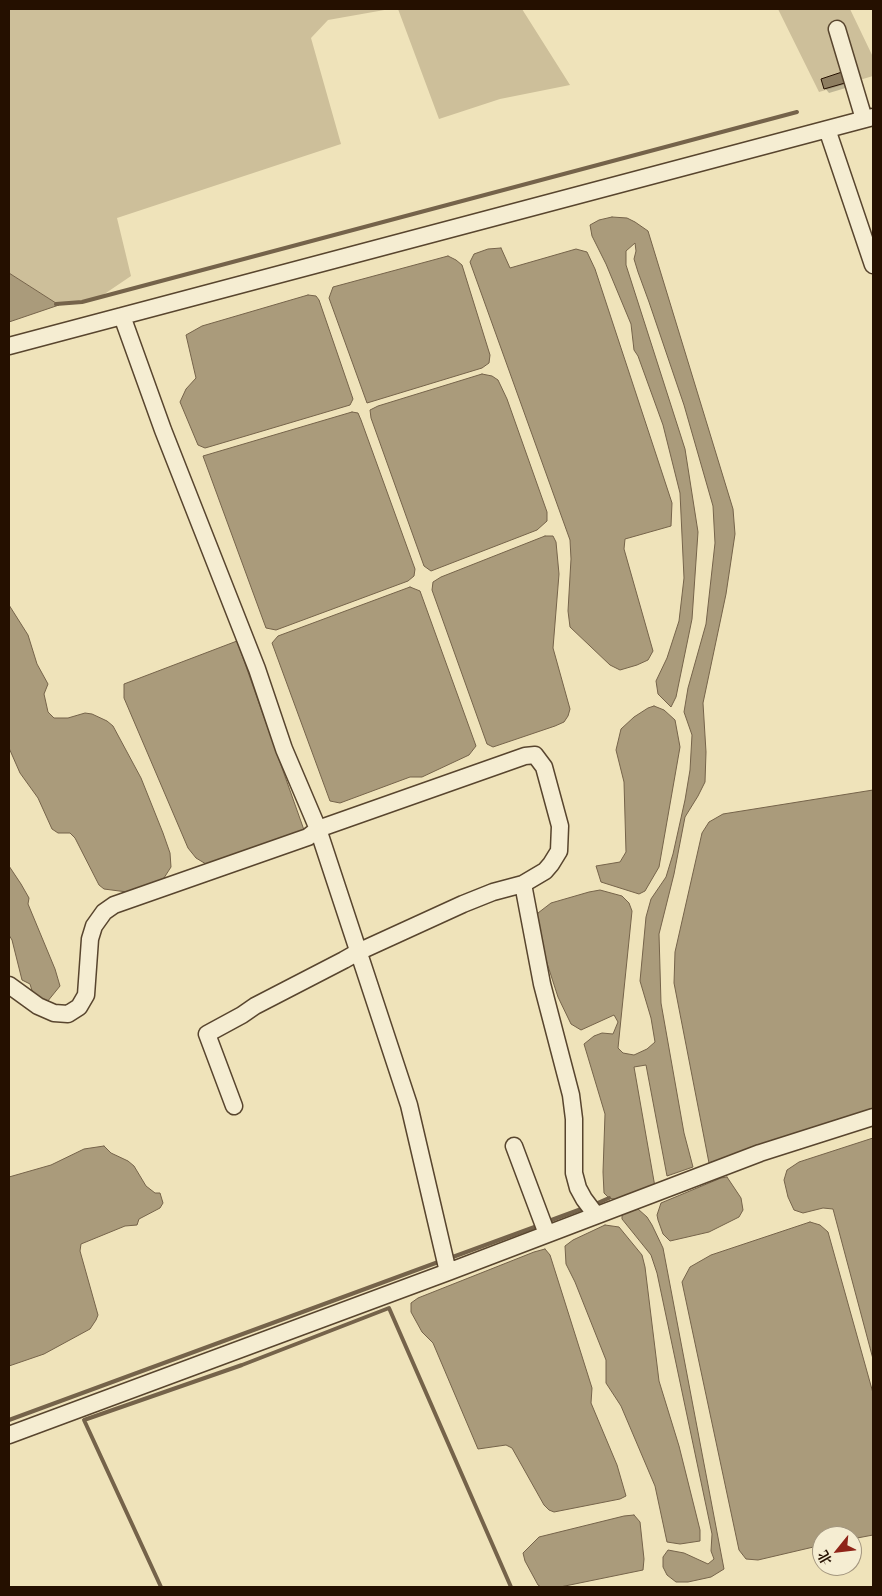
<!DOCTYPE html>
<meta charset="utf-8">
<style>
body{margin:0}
#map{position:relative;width:882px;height:1596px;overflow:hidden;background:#efe3ba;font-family:"Libre Caslon Text","Noto Serif SC",serif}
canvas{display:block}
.frame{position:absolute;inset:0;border:10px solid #251000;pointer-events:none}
.north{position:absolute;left:812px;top:1526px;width:50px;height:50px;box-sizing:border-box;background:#f5edd2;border:1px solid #a2957e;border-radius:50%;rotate:241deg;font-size:14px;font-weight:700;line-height:20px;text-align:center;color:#251000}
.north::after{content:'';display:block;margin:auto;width:18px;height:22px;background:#8f2418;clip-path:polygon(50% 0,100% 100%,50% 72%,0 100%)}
</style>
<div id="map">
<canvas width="882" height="1596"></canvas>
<div class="frame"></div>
<div class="north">北</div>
</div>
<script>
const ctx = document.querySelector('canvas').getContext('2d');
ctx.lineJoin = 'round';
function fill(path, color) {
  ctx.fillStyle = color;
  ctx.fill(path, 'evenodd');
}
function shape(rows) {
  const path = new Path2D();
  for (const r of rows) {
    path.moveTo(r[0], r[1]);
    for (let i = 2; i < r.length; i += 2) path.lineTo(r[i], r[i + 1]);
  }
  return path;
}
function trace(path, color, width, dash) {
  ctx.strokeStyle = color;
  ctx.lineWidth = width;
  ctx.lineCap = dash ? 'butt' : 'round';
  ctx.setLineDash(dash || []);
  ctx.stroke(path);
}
const green = shape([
 [9,9,390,9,328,20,311,38,341,144,117,218,131,276,100,297,59,305,9,273],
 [398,9,522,9,570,85,500,99,439,119],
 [778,9,850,9,873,57,873,76,819,92]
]);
const water = shape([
 [612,217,627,218,635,222,648,231,733,509,735,534,726,594,703,703,706,752,705,782,698,796,685,817,674,874,659,934,661,1003,684,1133,693,1167,667,1176,646,1065,634,1067,655,1187,618,1200,609,1198,604,1193,603,1172,605,1114,584,1044,594,1036,602,1033,613,1034,618,1022,614,1015,581,1030,571,1024,558,997,536,929,535,921,538,913,551,903,589,892,600,890,622,896,629,903,632,911,618,1048,623,1053,634,1055,647,1049,655,1042,651,1018,640,981,646,917,651,899,666,877,673,854,685,800,690,770,692,735,684,712,688,688,706,624,715,543,713,506,684,405,649,302,638,272,634,259,636,251,635,243,626,251,626,265,685,449,698,532,692,619,676,697,671,707,658,694,656,681,667,658,679,621,684,578,680,493,663,425,638,356,634,350,631,324,606,264,592,236,590,225,599,220,612,217],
 [501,248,510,268,576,249,587,252,595,269,672,503,671,526,625,539,624,549,653,651,648,660,637,665,620,670,610,665,570,627,568,611,571,559,570,540,470,262,474,254,488,249,501,248],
 [448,256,456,260,462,265,490,355,489,363,482,368,367,403,329,298,333,287,448,256],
 [9,273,59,305,9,322,9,273],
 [308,295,316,296,319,300,353,399,350,405,212,446,205,448,198,445,180,402,186,389,196,378,186,335,202,326,308,295],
 [482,374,492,376,498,380,507,399,547,512,547,521,537,530,431,571,424,566,371,418,370,410,378,406,482,374],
 [352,412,358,413,361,420,415,569,414,576,408,581,276,630,266,628,203,456,352,412],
 [545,536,553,536,556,542,559,574,553,648,570,709,568,716,564,722,555,726,493,747,487,744,432,590,433,582,441,577,545,536],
 [410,587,420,591,476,746,469,755,422,777,410,777,340,803,330,801,272,643,278,636,410,587],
 [9,605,28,635,37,664,48,684,44,694,48,712,54,718,68,718,85,713,92,714,107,721,113,726,141,778,163,833,170,853,171,867,162,881,148,889,127,892,104,889,99,885,75,838,70,833,58,833,52,829,38,798,20,773,9,748,9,605],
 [237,641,304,830,206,864,196,858,188,848,124,698,124,684,237,641],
 [654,706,664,710,675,720,680,747,659,867,645,891,639,894,601,882,596,866,620,862,626,852,624,782,616,750,621,729,634,717,648,708,654,706],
 [873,790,873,1108,709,1163,674,983,675,952,702,833,709,822,723,814,873,790],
 [9,866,21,884,29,898,28,904,55,969,60,986,47,1002,33,994,30,984,22,980,12,940,9,935,9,866],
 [873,1138,873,1359,833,1209,823,1208,803,1213,794,1210,788,1197,784,1180,787,1170,799,1162,873,1138],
 [104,1146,111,1153,128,1161,134,1166,146,1186,155,1193,160,1193,163,1203,160,1208,139,1219,137,1225,125,1226,81,1244,80,1251,98,1315,96,1320,90,1329,44,1354,9,1366,9,1177,51,1165,84,1149,104,1146],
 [727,1177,741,1198,743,1210,739,1217,709,1232,670,1241,663,1234,658,1220,657,1215,661,1203,721,1178,727,1177],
 [638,1209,647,1217,652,1225,663,1248,724,1569,711,1577,688,1582,676,1582,667,1575,663,1567,663,1557,668,1550,684,1553,708,1564,714,1559,711,1551,712,1534,657,1273,651,1255,622,1219,622,1214,638,1209],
 [810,1222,820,1225,828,1232,873,1393,873,1535,852,1539,852,1536,822,1536,822,1545,758,1560,746,1559,739,1550,682,1282,690,1267,711,1255,810,1222],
 [605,1225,619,1227,642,1255,645,1267,659,1381,679,1446,700,1530,700,1541,680,1544,667,1542,655,1486,621,1406,606,1383,606,1360,575,1282,566,1264,565,1246,573,1240,605,1225],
 [545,1249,550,1255,592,1388,591,1403,617,1465,626,1496,620,1499,554,1512,549,1510,544,1505,512,1448,506,1445,478,1449,433,1343,422,1332,411,1312,411,1303,418,1298,534,1252,545,1249],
 [634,1515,640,1522,644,1559,643,1570,560,1587,541,1587,538,1585,525,1561,523,1553,539,1537,624,1516,634,1515]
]);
const shadow = shape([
 [846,78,849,87,829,93,825,88]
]);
const stream = shape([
 [56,304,82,302,797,112],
 [593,1205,609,1198],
 [546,1222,584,1208],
 [450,1258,540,1225],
 [9,1420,441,1261],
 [161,1587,84,1420,242,1365,389,1308,511,1587]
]);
const building = shape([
 [842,72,845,83,824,89,821,79,842,72]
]);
const minor = shape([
 [837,29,864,119],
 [827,129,873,265],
 [122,316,163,430,257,669,284,749,318,829,409,1105,448,1272],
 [9,346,873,117],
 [523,884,542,984,571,1095,574,1119,574,1173,578,1188,584,1199,596,1215],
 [9,985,38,1006,54,1013,68,1014,79,1007,86,995,90,939,94,926,104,912,114,905,308,837,318,829,525,756,535,755,544,767,560,826,559,851,551,864,545,871,523,884,493,892,463,904,358,952,344,960,255,1006,242,1015,207,1034,234,1106],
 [514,1146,547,1234],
 [9,1435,448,1272,760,1153,873,1117]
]);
fill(green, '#cdbf9a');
fill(water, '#aa9b7b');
trace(water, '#75634a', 1);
fill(shadow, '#0003');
trace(stream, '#75634a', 4);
fill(building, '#8e7e61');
trace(building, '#251000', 1);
trace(minor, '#58452e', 19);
trace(minor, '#f5edd2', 16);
</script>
